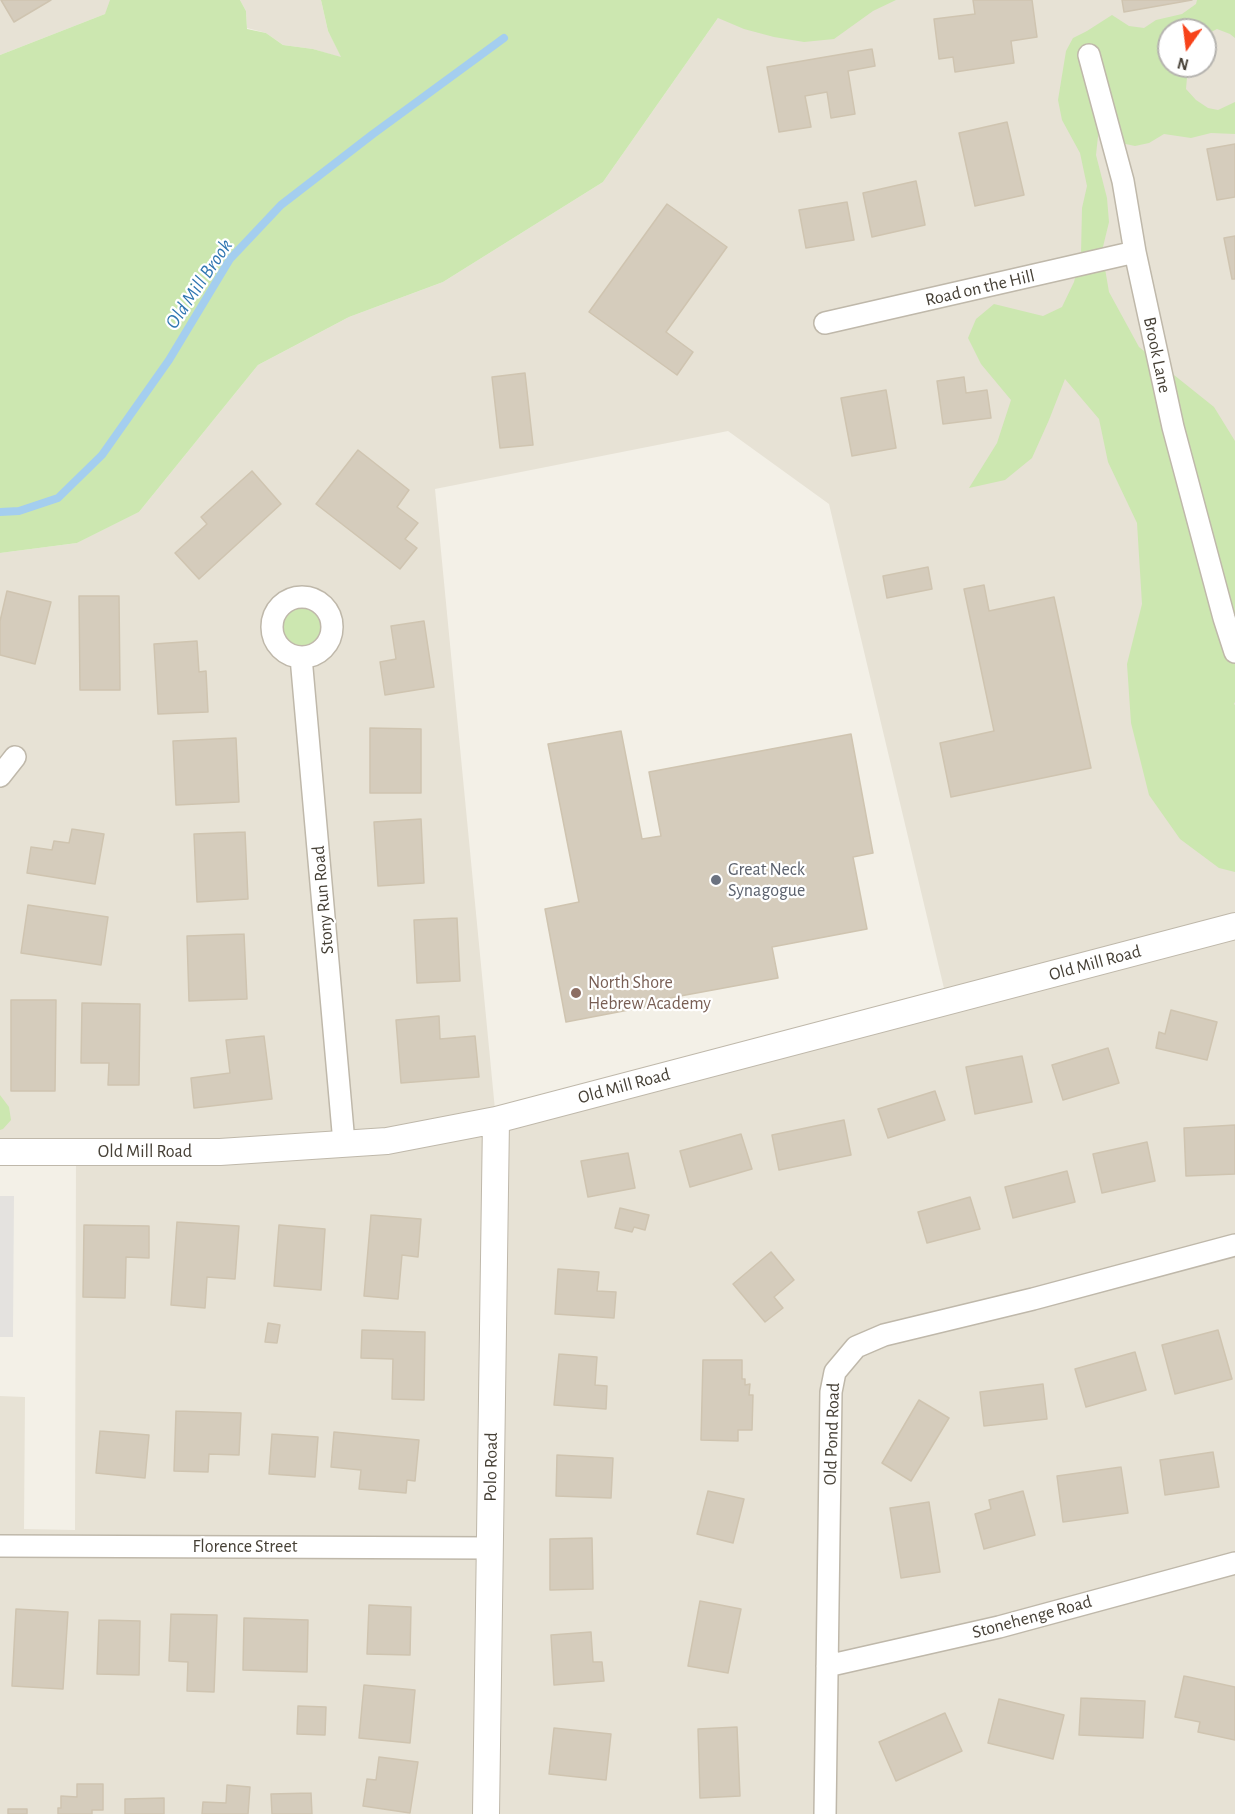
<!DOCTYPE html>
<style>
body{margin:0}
#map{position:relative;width:1235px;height:1814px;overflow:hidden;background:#f3f0e7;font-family:"Alegreya Sans",sans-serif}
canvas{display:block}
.north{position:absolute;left:1157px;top:18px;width:60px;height:60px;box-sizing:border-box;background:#fff;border:2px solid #b5b3af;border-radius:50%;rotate:194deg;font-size:16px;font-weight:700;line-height:24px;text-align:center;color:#464036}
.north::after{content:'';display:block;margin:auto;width:21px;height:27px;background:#f7431a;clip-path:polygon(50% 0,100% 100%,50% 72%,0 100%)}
</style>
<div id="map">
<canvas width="1235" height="1814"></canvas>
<div class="north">N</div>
</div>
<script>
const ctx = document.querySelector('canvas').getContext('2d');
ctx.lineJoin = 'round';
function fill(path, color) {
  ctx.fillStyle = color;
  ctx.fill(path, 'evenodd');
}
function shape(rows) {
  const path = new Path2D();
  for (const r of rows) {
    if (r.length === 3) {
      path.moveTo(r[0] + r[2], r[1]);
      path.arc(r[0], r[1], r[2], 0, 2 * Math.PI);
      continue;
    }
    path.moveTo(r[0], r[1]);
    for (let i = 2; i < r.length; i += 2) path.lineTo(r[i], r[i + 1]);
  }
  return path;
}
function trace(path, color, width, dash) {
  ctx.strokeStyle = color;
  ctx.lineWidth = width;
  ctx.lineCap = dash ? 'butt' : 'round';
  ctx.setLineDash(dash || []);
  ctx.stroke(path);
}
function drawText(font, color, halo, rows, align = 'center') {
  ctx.font = font + ' "Alegreya Sans",sans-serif';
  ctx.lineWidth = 4.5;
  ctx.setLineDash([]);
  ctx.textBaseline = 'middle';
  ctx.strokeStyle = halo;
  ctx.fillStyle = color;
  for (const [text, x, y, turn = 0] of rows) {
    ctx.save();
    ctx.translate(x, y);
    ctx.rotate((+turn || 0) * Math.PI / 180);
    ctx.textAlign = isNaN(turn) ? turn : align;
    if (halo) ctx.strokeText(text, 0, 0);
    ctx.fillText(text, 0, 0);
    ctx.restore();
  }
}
const residential = shape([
 [0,0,141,0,0,55],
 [240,0,321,0,328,31,342,58,313,49,283,45,266,33,247,28,246,11],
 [788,0,1233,0,1235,8,1235,1814,0,1814,0,1396,25,1397,24,1529,75,1530,76,1152,0,1152,0,553,77,543,139,512,258,365,349,317,443,282,603,182,718,18],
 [1169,30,1205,30,1205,66,1169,66],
 [728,431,829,504,947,1001,496,1120,435,489]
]);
const green = shape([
 [110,0,240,0,246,11,247,29,266,33,283,45,313,49,341,57,328,31,321,0,896,0,873,11,834,39,804,42,774,37,744,29,718,18,603,182,443,282,349,317,258,365,139,512,77,543,0,553,0,55,105,14],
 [1197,0,1235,0,1235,38,1230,34,1217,29,1207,34,1205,39,1205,30,1169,30,1169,66,1188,66,1186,89,1196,100,1208,108,1218,110,1235,102,1235,134,1211,133,1191,138,1164,134,1149,143,1135,146,1121,143,1099,127,1096,155,1107,198,1109,222,1102,251,1109,292,1139,347,1214,407,1235,441,1235,702,1234,704,1235,705,1235,872,1219,868,1180,839,1149,795,1131,723,1127,664,1142,604,1137,523,1108,462,1099,419,1065,379,1049,420,1032,458,1005,480,969,488,997,443,1011,400,981,364,968,338,976,319,994,304,1043,316,1062,307,1074,282,1081,254,1082,208,1087,186,1080,153,1062,120,1058,100,1066,51,1073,38,1087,31,1112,15,1129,26,1144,28,1156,20,1182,14,1196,4],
 [302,627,24],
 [0,1095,9,1107,11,1120,3,1129,0,1130]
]);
const parking = shape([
 [0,1196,14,1196,13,1337,0,1337]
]);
const stream = shape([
 [0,512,19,511,58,498,102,455,169,360,230,259,281,205,373,134,504,38]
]);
const building = shape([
 [1,0,51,0,14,22,1,0],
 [973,0,1032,0,1037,37,1011,41,1014,63,955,72,953,57,939,59,934,19,975,14,973,0],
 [1122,0,1192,0,1124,12,1122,0],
 [872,49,875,66,848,71,855,114,831,118,827,92,805,96,811,127,779,132,767,67,872,49],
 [1007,122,1024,195,975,206,959,133,1007,122],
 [1235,144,1235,197,1217,200,1207,149,1235,144],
 [916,181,925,225,872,237,863,193,916,181],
 [847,202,854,240,806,248,799,210,847,202],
 [667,204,727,247,666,332,693,352,677,375,589,312,667,204],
 [1235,236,1235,279,1232,279,1224,238,1235,236],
 [525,373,533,445,500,448,492,377,525,373],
 [964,377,966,393,987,390,991,418,943,424,937,381,964,377],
 [886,390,896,448,852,456,841,398,886,390],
 [358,450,409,490,397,507,418,523,405,539,417,548,400,569,316,504,358,450],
 [252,471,281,504,199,579,175,553,207,524,201,517,252,471],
 [928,567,932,589,887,598,883,576,928,567],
 [984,585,989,611,1054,597,1091,768,951,797,940,743,994,731,964,589,984,585],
 [7,591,51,602,35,664,0,655,0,621,7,591],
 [79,596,119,596,120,690,80,690,79,596],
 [424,621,434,687,385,695,380,662,396,659,391,626,424,621],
 [197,641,199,672,206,671,208,712,158,714,154,644,197,641],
 [370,728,421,729,421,793,370,793,370,728],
 [621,731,642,839,661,836,649,772,851,734,873,853,853,857,867,929,772,947,778,978,664,999,665,1003,566,1022,545,909,579,902,548,744,621,731],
 [236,738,239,802,176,805,173,741,236,738],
 [421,819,424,883,378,886,374,822,421,819],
 [72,829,104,834,95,884,27,873,31,847,52,850,54,841,69,843,72,829],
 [245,832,248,899,197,902,194,834,245,832],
 [28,905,108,917,101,965,21,953,28,905],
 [457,918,460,981,417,983,414,920,457,918],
 [244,934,247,999,189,1001,187,936,244,934],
 [11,1000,56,1000,55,1091,11,1091,11,1000],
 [82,1003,140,1004,139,1085,108,1085,109,1063,81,1063,82,1003],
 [1171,1010,1217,1022,1207,1060,1156,1048,1159,1032,1165,1034,1171,1010],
 [439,1016,440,1039,475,1036,479,1077,401,1083,396,1020,439,1016],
 [264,1036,272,1099,194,1108,191,1078,230,1073,226,1040,264,1036],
 [1108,1048,1119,1083,1063,1100,1052,1065,1108,1048],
 [1022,1056,1032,1102,975,1114,966,1067,1022,1056],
 [935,1091,945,1120,888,1138,878,1109,935,1091],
 [844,1120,851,1155,779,1170,772,1135,844,1120],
 [1235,1125,1235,1174,1186,1176,1184,1128,1235,1125],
 [741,1134,752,1169,690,1187,680,1151,741,1134],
 [1147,1142,1155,1181,1102,1193,1093,1154,1147,1142],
 [628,1153,635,1188,588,1197,581,1161,628,1153],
 [1067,1171,1075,1202,1013,1218,1005,1187,1067,1171],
 [970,1197,980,1229,927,1243,918,1212,970,1197],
 [620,1208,649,1215,645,1230,634,1227,632,1232,615,1228,620,1208],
 [371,1215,421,1219,418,1257,402,1255,398,1299,364,1296,371,1215],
 [177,1222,239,1226,235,1279,207,1277,205,1308,171,1305,177,1222],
 [84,1225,149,1226,149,1258,126,1257,125,1298,83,1297,84,1225],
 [279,1225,325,1229,321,1290,274,1286,279,1225],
 [771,1252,794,1280,774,1297,783,1308,765,1322,733,1284,771,1252],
 [558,1269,599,1272,597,1291,616,1292,614,1318,555,1314,558,1269],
 [268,1323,280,1325,277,1343,265,1342,268,1323],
 [362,1330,425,1332,424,1400,392,1399,393,1359,361,1358,362,1330],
 [1218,1330,1232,1379,1175,1394,1162,1345,1218,1330],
 [1135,1352,1146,1390,1086,1407,1075,1369,1135,1352],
 [559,1354,597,1357,595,1385,607,1386,606,1409,554,1405,559,1354],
 [703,1360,742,1360,742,1379,745,1379,745,1385,750,1384,749,1395,753,1395,752,1430,738,1430,738,1441,701,1440,703,1360],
 [1043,1384,1047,1419,984,1426,980,1392,1043,1384],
 [919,1400,949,1418,911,1481,882,1463,919,1400],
 [176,1411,241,1413,239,1455,209,1454,208,1472,174,1471,176,1411],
 [100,1431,149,1435,145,1478,96,1473,100,1431],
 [334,1432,419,1440,415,1481,407,1480,406,1493,359,1489,361,1470,331,1467,334,1432],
 [272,1434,318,1437,315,1477,269,1474,272,1434],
 [1213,1452,1219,1487,1165,1495,1160,1460,1213,1452],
 [557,1455,613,1458,611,1498,556,1496,557,1455],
 [1121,1467,1128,1513,1063,1522,1057,1476,1121,1467],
 [708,1491,744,1499,733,1543,697,1534,708,1491],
 [1023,1491,1035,1535,984,1549,975,1514,991,1509,989,1500,1023,1491],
 [929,1502,940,1572,901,1578,890,1508,929,1502],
 [592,1538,593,1589,550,1590,550,1539,592,1538],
 [700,1601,741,1609,728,1673,688,1666,700,1601],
 [369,1605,411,1607,410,1655,367,1654,369,1605],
 [16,1609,68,1612,63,1689,12,1686,16,1609],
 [171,1614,217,1615,214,1692,187,1691,188,1662,169,1661,171,1614],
 [244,1618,308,1620,307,1672,243,1670,244,1618],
 [99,1620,140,1621,139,1675,97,1674,99,1620],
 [591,1632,593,1662,602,1662,604,1681,554,1685,551,1635,591,1632],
 [1184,1676,1235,1687,1235,1740,1198,1732,1200,1722,1175,1717,1184,1676],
 [364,1685,415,1690,410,1743,359,1738,364,1685],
 [1081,1698,1145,1701,1143,1738,1079,1735,1081,1698],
 [999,1699,1064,1715,1053,1759,988,1743,999,1699],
 [298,1706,326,1707,325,1735,297,1734,298,1706],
 [945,1713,962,1751,896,1781,879,1742,945,1713],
 [737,1727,740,1796,700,1798,698,1729,737,1727],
 [554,1728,611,1734,606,1780,549,1774,554,1728],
 [379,1757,418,1762,410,1813,363,1806,367,1779,376,1780,379,1757],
 [77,1784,103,1784,103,1810,92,1810,92,1814,58,1814,58,1808,61,1808,61,1796,77,1797,77,1784],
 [227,1785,250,1787,248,1814,202,1814,203,1802,226,1803,227,1785],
 [311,1793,312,1814,272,1814,271,1794,311,1793],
 [164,1798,164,1814,125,1814,125,1799,164,1798],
 [8,1809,27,1809,27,1814,8,1814,8,1809]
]);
const minor = shape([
 [1089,55,1123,181,1135,252,1173,427,1224,618,1235,652],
 [825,323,1135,252],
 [302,627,30],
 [301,657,344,1143],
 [0,776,15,757],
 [0,1546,490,1548],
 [827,1666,999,1627,1235,1563],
 [825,1814,831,1392,835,1372,856,1347,884,1335,1033,1299,1235,1245]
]);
const tertiary = shape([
 [0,1152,220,1152,387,1141,496,1120,1235,926],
 [486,1814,496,1120]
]);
const markers = [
 [716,880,6,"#6b7280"],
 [576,993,6,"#8d6e63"]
];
const streetNames = [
 ["Road on the Hill",980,288,-13],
 ["Brook Lane",1157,355,78],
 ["Stony Run Road",323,900,-95],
 ["Old Mill Road",1095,963,-15],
 ["Old Mill Road",624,1086,-15],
 ["Old Mill Road",145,1152],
 ["Old Pond Road",832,1434,-88],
 ["Polo Road",491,1467,-89],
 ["Florence Street",245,1547],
 ["Stonehenge Road",1032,1617,-15]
];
const worshipNames = [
 ["Great Neck",728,870],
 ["Synagogue",728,891]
];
const educationNames = [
 ["North Shore",588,983],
 ["Hebrew Academy",588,1004]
];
const waterNames = [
 ["Old Mill Brook",199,284,-56]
];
fill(residential, '#e7e2d5');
fill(green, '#cce7b0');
fill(parking, '#e4e2df');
trace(stream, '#a4ceef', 8);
fill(building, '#d5ccbc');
trace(building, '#cfc4b0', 1.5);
trace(minor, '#bfb8aa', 24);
trace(tertiary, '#bfb8aa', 28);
trace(minor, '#fff', 21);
trace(tertiary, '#fff', 26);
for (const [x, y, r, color] of markers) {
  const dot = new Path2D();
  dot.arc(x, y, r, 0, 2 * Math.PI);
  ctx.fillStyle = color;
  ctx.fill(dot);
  trace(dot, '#fff', 2);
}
drawText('18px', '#464036', '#fff', streetNames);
drawText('18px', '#5b616d', '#fff', worshipNames, 'left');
drawText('18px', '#785e54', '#fff', educationNames, 'left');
drawText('italic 20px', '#3076b1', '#fff', waterNames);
</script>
